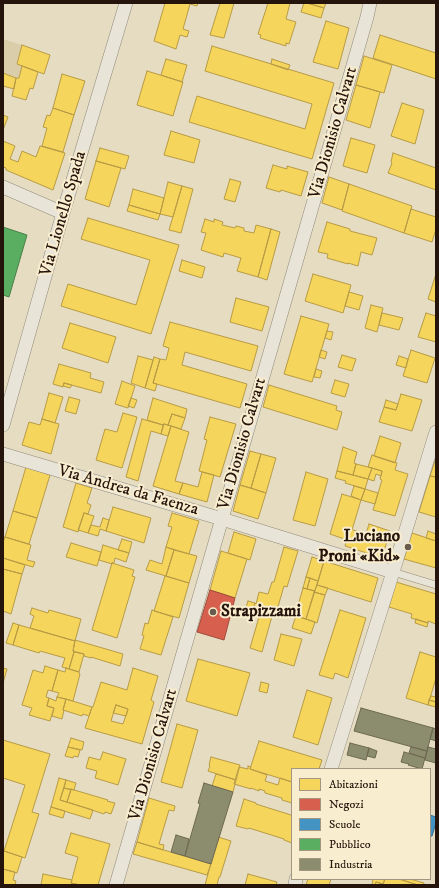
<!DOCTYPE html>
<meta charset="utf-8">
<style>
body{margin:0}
#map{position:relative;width:439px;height:888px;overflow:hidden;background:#e5dcc2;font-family:"IM FELL DW Pica",serif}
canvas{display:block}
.frame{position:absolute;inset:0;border:4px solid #25140c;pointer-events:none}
.legend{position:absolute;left:291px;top:768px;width:140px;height:112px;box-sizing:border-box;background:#f8edce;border:1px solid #a49680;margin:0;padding:5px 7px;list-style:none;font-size:12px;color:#25140c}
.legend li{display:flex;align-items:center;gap:8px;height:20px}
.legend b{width:20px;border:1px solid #a49680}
</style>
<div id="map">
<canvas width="439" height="888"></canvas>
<div class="frame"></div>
<ul class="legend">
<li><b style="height:11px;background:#f6d55c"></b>Abitazioni</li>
<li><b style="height:11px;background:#d6604d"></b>Negozi</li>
<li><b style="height:11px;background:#4393c3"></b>Scuole</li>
<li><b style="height:11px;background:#5aae61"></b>Pubblico</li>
<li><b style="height:11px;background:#8c8c6e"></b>Industria</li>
</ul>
</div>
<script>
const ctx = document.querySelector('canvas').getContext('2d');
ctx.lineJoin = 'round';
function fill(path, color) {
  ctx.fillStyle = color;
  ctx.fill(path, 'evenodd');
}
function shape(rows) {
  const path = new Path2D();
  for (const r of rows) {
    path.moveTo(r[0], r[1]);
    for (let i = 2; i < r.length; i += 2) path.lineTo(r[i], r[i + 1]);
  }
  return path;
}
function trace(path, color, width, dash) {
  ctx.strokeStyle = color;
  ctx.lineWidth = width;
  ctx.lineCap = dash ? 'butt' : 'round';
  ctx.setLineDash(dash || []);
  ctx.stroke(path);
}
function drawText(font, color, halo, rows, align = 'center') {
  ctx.font = font + ' "IM FELL DW Pica",serif';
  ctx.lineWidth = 4;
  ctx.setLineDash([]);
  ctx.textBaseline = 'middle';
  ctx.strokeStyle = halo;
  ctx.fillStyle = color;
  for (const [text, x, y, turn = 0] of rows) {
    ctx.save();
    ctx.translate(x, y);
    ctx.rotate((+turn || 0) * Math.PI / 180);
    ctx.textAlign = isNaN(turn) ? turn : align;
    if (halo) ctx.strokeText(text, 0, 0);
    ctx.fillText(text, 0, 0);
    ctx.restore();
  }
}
const green = shape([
 [3,39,22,45,17,64,22,66,19,78,3,73]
]);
const homes = shape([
 [165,3,198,3,197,6,190,4,183,29,189,31,187,37,180,35,176,49,154,41,165,3],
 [220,3,234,3,224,38,210,35,220,3],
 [268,3,290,3,286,19,296,22,289,44,286,43,286,46,260,38,261,35,258,34,268,3],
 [304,3,307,3,324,8,321,18,301,12,304,3],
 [307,3,326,3,324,8,307,3],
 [326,21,349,28,338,69,313,62,326,21],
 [380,35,436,53,436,79,373,58,380,35],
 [22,45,50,55,44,74,17,64,22,45],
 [212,46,334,83,312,159,189,122,197,96,305,129,312,104,205,71,212,46],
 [364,56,392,65,384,93,356,85,364,56],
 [166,59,187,65,182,82,161,75,166,59],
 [272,59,290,65,288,70,271,64,272,59],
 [22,66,38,72,33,89,30,88,26,100,12,96,16,78,19,78,22,66],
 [147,71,183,82,173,116,137,105,147,71],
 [3,73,16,78,14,89,3,86,3,73],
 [62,74,85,81,74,115,53,108,62,74],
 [356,85,380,92,370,128,346,120,356,85],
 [402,103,424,110,415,144,391,136,402,103],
 [53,108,74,115,63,152,42,146,47,128,43,127,47,115,50,116,53,108],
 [3,115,8,117,3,130,3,115],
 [171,131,200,140,194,163,164,155,171,131],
 [351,138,375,145,367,173,343,166,351,138],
 [3,141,15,146,10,159,18,162,22,151,36,157,40,146,65,153,53,190,6,170,6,168,3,167,3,141],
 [100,148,129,156,125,169,96,161,100,148],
 [393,153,436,168,436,190,388,173,392,163,391,162,393,153],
 [96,161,121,168,109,207,85,199,96,161],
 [273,165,287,169,287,166,308,172,301,196,281,190,280,192,266,188,273,165],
 [329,177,349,184,342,210,322,203,329,177],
 [230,179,241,182,235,202,224,199,230,179],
 [168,182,182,186,173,217,160,214,168,182],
 [349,184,412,206,404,233,342,211,349,184],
 [182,186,193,189,181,233,169,230,182,186],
 [133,189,164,198,160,214,129,205,133,189],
 [129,205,160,214,158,220,127,211,129,205],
 [411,209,436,217,436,229,432,242,404,233,411,209],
 [88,218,179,245,151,334,61,306,68,284,136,305,150,260,81,239,88,218],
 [205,219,214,222,214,219,223,222,222,225,235,228,236,226,244,228,244,231,254,233,256,225,271,229,258,277,237,271,241,258,224,253,223,257,201,250,206,233,201,232,205,219],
 [327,222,350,229,350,231,377,238,372,255,361,252,358,266,348,263,348,264,327,258,328,254,318,252,327,222],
 [271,229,280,232,267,280,258,277,271,229],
 [182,260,205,267,202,278,179,271,182,260],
 [313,274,351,285,343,313,305,301,313,274],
 [435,277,436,277,436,302,428,299,435,277],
 [349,292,363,296,359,310,345,306,349,292],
 [236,298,269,307,262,331,230,322,236,298],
 [371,305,383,308,377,332,365,328,371,305],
 [382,313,403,318,399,330,379,325,382,313],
 [426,313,436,316,436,342,418,337,426,313],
 [301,316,329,324,312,382,284,374,301,316],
 [170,322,258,346,251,371,185,352,182,365,247,384,240,408,153,383,160,359,166,360,169,348,163,346,170,322],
 [70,323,116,337,108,363,62,348,70,323],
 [327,331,333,332,331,340,325,338,327,331],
 [321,350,327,352,325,359,319,357,321,350],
 [411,350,435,358,427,383,403,376,411,350],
 [342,355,356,359,352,371,338,367,342,355],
 [138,356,153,360,145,388,131,383,138,356],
 [399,356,408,359,406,368,396,365,399,356],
 [154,357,160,359,153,383,157,384,155,391,145,388,154,357],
 [59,364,91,373,90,378,104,382,101,393,64,383,63,387,53,384,59,364],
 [316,369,322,371,320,378,314,377,316,369],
 [335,380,349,384,345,397,331,393,335,380],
 [122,381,135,386,128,408,115,404,122,381],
 [64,383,72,385,70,388,63,386,64,383],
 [269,385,337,406,336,410,342,412,337,430,263,407,269,385],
 [49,393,63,397,55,423,42,419,49,393],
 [401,394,422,400,412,431,379,422,384,407,396,410,401,394],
 [69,397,80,400,76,414,65,411,69,397],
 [131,398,137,400,134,408,128,406,131,398],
 [153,398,187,409,185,418,172,414,168,425,164,424,163,425,147,420,153,398],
 [386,400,398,404,396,410,384,407,386,400],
 [123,413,137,417,122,468,96,460,105,429,117,432,123,413],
 [172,414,185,418,181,429,168,425,172,414],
 [210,417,236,424,220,477,199,471,207,440,204,439,210,417],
 [42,419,59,424,51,454,22,445,29,422,40,425,42,419],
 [142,419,163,425,161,434,151,431,138,481,126,477,142,419],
 [164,424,171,426,168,436,161,434,164,424],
 [171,426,189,432,175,481,183,483,179,494,153,486,171,426],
 [380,436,401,443,395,463,374,456,380,436],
 [343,447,357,452,354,463,356,464,353,475,337,471,343,447],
 [250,451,261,454,251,488,240,485,250,451],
 [261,454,276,458,266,493,251,488,261,454],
 [372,455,397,463,395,470,408,474,395,516,373,510,382,480,380,479,382,471,368,467,372,455],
 [436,458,436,477,430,476,436,458],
 [356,464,372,468,368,479,353,475,356,464],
 [26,467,50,475,37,518,13,511,26,467],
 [372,468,382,471,381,476,376,474,374,481,368,479,372,468],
 [337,471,368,479,365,489,345,483,346,481,335,478,337,471],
 [202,472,214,475,207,502,179,494,183,483,198,487,202,472],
 [306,472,328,479,315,526,293,520,306,472],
 [430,476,436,477,436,517,419,512,430,476],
 [76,483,92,488,87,503,91,505,88,514,84,513,78,532,63,527,76,483],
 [240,485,266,493,258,519,233,511,240,485],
 [354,486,365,489,361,500,351,496,354,486],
 [365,489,378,493,375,504,361,500,365,489],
 [342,494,361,500,352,530,350,529,347,540,330,534,342,494],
 [113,507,151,518,144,543,106,531,113,507],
 [13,511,37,518,29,544,5,537,13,511],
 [84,513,94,516,88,533,78,530,84,513],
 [172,513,199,521,189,554,166,547,172,527,168,526,172,513],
 [103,518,109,520,106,531,100,529,98,536,88,533,91,525,100,527,103,518],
 [369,524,390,531,382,558,345,546,350,529,366,534,369,524],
 [428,531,436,534,436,541,426,538,428,531],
 [234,532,256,539,250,560,228,553,234,532],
 [412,533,436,541,436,568,404,559,412,533],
 [5,537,31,545,27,560,35,562,33,567,3,558,3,542,5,537],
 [122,539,132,542,129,553,118,550,122,539],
 [71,543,101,552,97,566,66,557,71,543],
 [103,545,129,553,126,562,115,558,114,563,112,563,112,564,99,560,103,545],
 [166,547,174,550,166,576,146,570,150,560,162,564,166,547],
 [284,547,298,551,287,587,284,586,277,610,274,609,262,652,250,648,259,617,251,614,255,603,256,604,259,592,268,594,272,582,274,582,284,547],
 [174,550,197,556,189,583,166,576,174,550],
 [221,551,247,559,235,598,210,590,221,551],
 [312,557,324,561,318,581,306,577,312,557],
 [3,558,25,565,22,574,3,569,3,558],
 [324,561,378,578,371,602,317,585,324,561],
 [112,563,134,570,132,576,135,577,117,638,92,630,112,563],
 [3,569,22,574,11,614,3,611,3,569],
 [165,576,189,583,179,618,154,611,165,576],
 [306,577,310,578,307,589,303,588,306,577],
 [310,578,318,581,315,591,307,589,310,578],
 [396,582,436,594,436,624,428,621,428,623,411,618,412,614,389,607,396,582],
 [317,585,328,588,325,595,314,592,317,585],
 [303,588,315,591,306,619,295,616,303,588],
 [314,592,325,595,317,623,306,619,314,592],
 [248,601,255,603,252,613,245,611,248,601],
 [32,608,48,613,49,610,81,619,75,641,30,628,34,616,30,614,32,608],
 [152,610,173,617,161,655,140,649,144,636,142,635,145,623,148,624,152,610],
 [340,610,366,618,348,678,335,673,333,679,319,675,340,610],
 [296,616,315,622,311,634,292,628,296,616],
 [416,619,428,623,427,627,415,623,416,619],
 [13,623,19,625,13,645,6,643,13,623],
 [19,625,75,641,73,651,74,652,69,669,62,667,65,658,40,651,39,653,13,645,19,625],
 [281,634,302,639,294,666,274,660,281,634],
 [75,640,123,654,120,666,91,657,91,658,84,656,84,654,73,651,75,640],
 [74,652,84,654,79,672,69,669,74,652],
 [420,652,436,657,436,678,428,705,406,698,420,652],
 [198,659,250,673,237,716,186,701,198,659],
 [45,666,58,670,52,691,48,690,46,697,49,698,47,706,54,708,50,721,29,715,32,708,22,705,33,670,43,673,45,666],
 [3,668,7,669,3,683,3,668],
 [66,668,79,672,79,673,80,674,73,701,57,697,59,693,52,691,58,670,65,672,66,668],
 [133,668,158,676,151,700,154,702,142,744,85,728,92,707,93,707,101,682,127,690,133,668],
 [116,705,128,709,123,724,111,721,116,705],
 [261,682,269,684,267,693,259,691,261,682],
 [307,690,332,698,318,745,293,737,307,690],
 [431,696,436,697,436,702,429,700,431,696],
 [57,697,66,699,63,710,64,710,62,719,52,716,54,708,47,706,49,698,56,701,57,697],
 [66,699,92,707,89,716,83,714,82,716,63,710,66,699],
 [429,700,436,702,436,707,428,705,429,700],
 [116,705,128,709,126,716,113,713,116,705],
 [177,724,198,730,182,788,161,782,177,724],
 [71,738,84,742,82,750,68,747,71,738],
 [3,740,50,754,32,812,39,814,25,858,4,851,25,785,3,778,3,740],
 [259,741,322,760,319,769,292,769,292,782,250,769,259,741],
 [68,747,80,750,78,757,74,756,73,758,65,756,68,747],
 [103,752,126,759,118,785,95,778,97,771,86,768,89,757,100,760,103,752],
 [211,757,240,765,236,780,208,771,210,766,209,765,211,757],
 [248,766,251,767,250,769,267,775,265,781,278,785,280,778,292,782,292,803,282,800,282,798,265,793,265,791,259,789,259,791,251,788,251,789,234,784,239,767,248,769,248,766],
 [216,774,236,780,233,792,212,786,216,774],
 [59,778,66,780,60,800,93,810,90,819,51,807,59,778],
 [66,780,76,783,74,790,64,788,66,780],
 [64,788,71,790,67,802,60,800,64,788],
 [71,789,108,800,107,801,115,803,111,814,105,812,104,814,67,802,71,789],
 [149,798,175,806,174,811,169,810,159,844,164,845,163,850,137,842,149,798],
 [244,799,256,803,256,804,291,815,292,814,292,843,284,840,284,839,249,828,248,829,236,826,244,799],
 [51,807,65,811,63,818,49,814,51,807],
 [71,833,110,844,98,885,80,885,71,883,78,857,65,853,71,833],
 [218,837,231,841,220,877,219,877,217,885,205,885,218,837],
 [137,842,211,864,207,875,133,854,137,842],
 [4,851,22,857,17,873,3,869,3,854,4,851],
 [3,869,15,872,13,880,16,881,15,885,3,885,3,869],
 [43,874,72,880,71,883,80,885,41,885,43,874],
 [248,874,277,882,276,885,245,885,248,874],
 [308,879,331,879,329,885,306,885,308,879],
 [373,879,385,879,383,884,376,882,375,885,372,885,373,879],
 [385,879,399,879,418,885,375,885,376,882,383,884,385,879],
 [399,879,410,879,424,883,424,885,418,885,399,879]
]);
const shops = shape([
 [210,590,235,598,224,640,197,632,210,590]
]);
const schools = shape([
 [430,815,436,817,436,823,432,836,430,836,430,815]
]);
const public = shape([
 [3,227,27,235,9,297,3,295,3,227]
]);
const industry = shape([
 [361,708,433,728,427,751,354,731,361,708],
 [433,728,436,729,436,741,430,739,433,728],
 [350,743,369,748,366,760,347,755,350,743],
 [411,747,427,751,425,758,409,753,411,747],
 [428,747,436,749,436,763,425,760,428,747],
 [369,748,377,751,375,758,367,756,369,748],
 [404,752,425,758,422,769,408,765,409,764,401,762,404,752],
 [204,783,233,792,211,864,185,856,200,804,198,803,204,783],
 [176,835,189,839,185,856,171,852,176,835]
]);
const lane = shape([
 [393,572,436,585]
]);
const street = shape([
 [3,187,63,213],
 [3,425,63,213,126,3],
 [3,454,222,519,393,572],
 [331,769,393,572,436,432],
 [116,885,367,17,370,3],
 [295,885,296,879]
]);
const markers = [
 [408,547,4,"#685a4c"],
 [213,612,4,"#685a4c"]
];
const streetNames = [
 ["Via Dionisio Calvart",334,133,-74],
 ["Via Lionello Spada",64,214,-74],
 ["Via Dionisio Calvart",243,444,-74],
 ["Via Andrea da Faenza",128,491,16],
 ["Via Dionisio Calvart",154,755,-74]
];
const poiNames = [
 ["Luciano",400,537],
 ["Proni «Kid»",400,557],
 ["Strapizzami",221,612,"left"]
];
fill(green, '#dacdaa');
fill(homes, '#f6d55c');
trace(homes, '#b79b44', 1);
fill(shops, '#d6604d');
trace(shops, '#a1493a', 1);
fill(schools, '#4393c3');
trace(schools, '#3a6d8c', 1);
fill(public, '#5aae61');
trace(public, '#4a8048', 1);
fill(industry, '#8c8c6e');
trace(industry, '#6d6851', 1);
trace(lane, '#928b7b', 8);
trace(street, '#928b7b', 14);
trace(lane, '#e9e4d8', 7);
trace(street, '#e9e4d8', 13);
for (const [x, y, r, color] of markers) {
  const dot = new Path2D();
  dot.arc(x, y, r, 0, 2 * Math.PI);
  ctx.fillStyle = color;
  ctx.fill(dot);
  trace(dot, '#f8edce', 1.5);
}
drawText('17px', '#25140c', '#f8edce', streetNames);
drawText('bold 17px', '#25140c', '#f8edce', poiNames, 'right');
</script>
